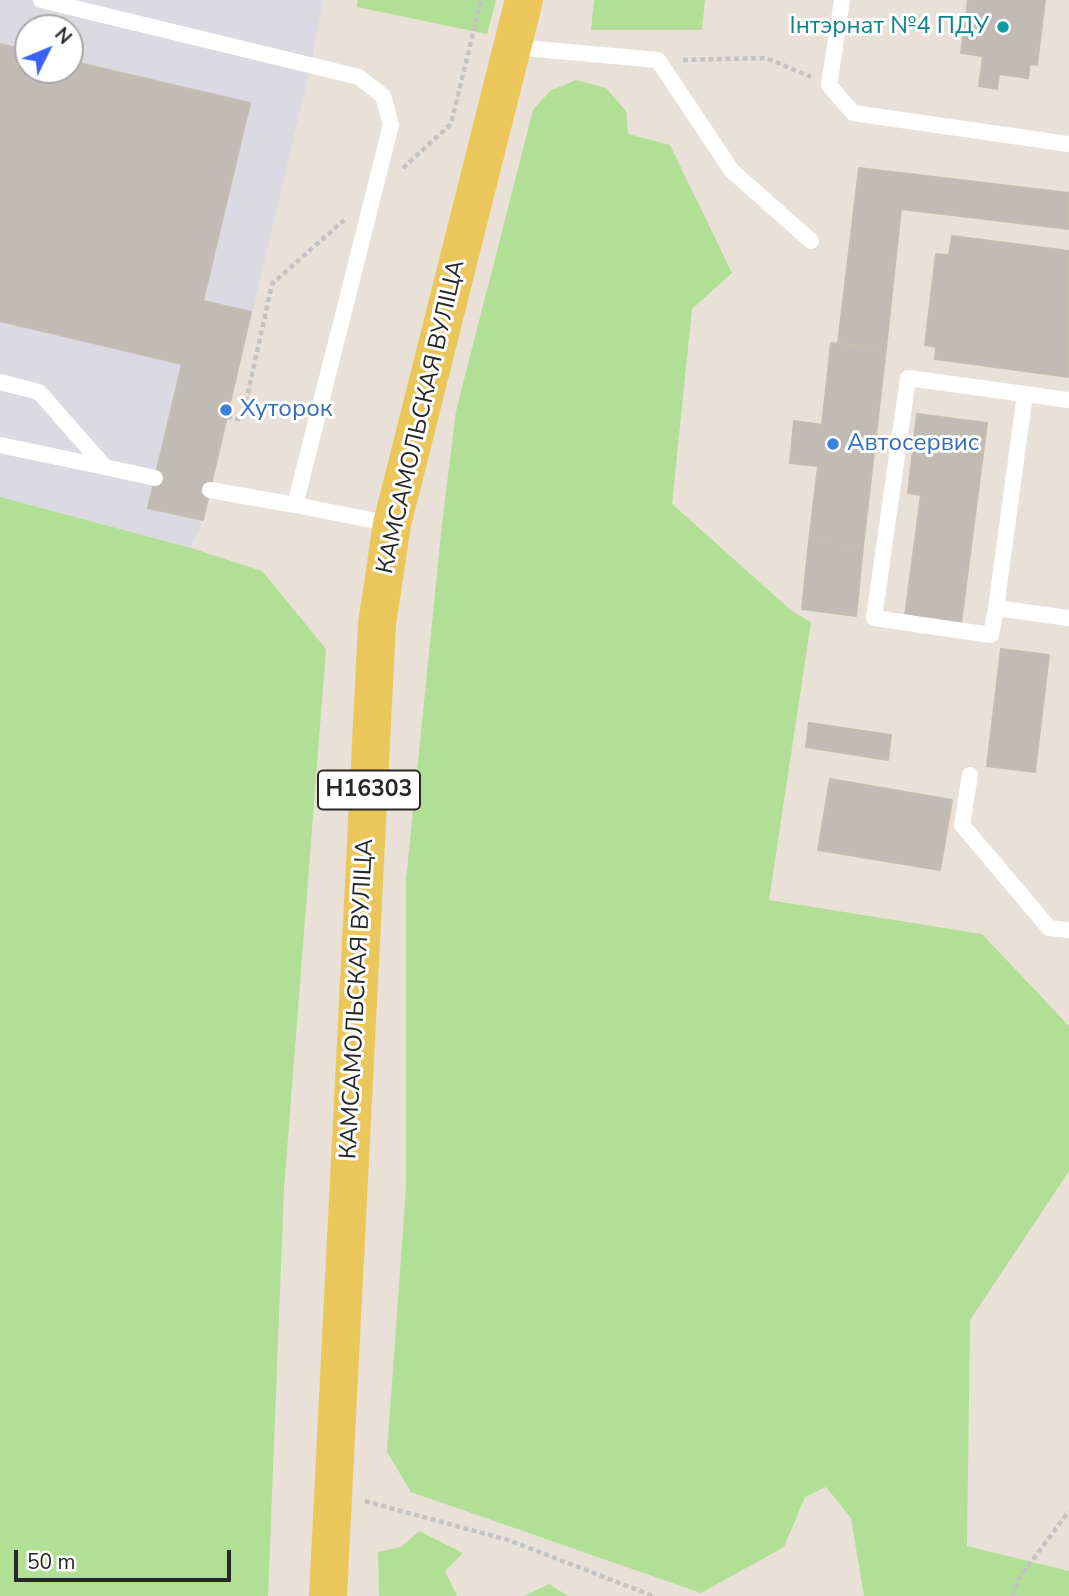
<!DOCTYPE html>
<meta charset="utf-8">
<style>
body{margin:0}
#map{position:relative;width:1069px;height:1596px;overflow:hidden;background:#e9e1d8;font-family:"Nunito Sans",sans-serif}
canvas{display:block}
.north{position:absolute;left:14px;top:14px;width:70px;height:70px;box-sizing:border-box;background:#fff;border:2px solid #a9a9a9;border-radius:50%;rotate:47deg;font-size:19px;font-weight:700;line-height:28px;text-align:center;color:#272727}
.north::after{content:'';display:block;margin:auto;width:24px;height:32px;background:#3b61f3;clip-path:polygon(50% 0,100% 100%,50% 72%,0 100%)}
.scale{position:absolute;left:14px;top:1550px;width:217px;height:32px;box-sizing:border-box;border:4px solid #272727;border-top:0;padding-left:9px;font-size:21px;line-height:24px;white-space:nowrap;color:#272727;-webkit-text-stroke:5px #fff;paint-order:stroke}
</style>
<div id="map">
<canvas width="1069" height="1596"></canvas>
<div class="north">N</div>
<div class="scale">50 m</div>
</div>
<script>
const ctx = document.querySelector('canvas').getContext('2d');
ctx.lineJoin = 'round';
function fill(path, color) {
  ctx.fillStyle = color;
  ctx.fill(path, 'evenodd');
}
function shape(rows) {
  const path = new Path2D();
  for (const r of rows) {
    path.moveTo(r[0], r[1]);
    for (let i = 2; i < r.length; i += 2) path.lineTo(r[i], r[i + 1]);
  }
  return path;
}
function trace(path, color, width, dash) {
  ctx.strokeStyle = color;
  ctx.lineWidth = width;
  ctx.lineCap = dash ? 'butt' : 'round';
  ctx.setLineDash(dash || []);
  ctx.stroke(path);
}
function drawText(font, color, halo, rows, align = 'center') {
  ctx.font = font + ' "Nunito Sans",sans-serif';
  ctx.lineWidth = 6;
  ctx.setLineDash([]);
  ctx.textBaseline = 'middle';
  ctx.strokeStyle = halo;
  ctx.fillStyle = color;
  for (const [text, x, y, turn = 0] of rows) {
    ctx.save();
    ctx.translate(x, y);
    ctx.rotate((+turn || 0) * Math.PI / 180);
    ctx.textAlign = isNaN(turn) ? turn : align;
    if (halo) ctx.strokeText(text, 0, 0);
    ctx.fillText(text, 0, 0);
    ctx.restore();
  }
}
const industrial = shape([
 [0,0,323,0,311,65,203,520,191,548,0,497],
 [28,28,70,28,70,70,28,70]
]);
const green = shape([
 [358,0,496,0,487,34,357,7],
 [594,0,705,0,702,30,591,30],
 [576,80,606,88,626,111,628,134,670,145,732,273,692,309,672,504,793,612,811,622,769,900,982,934,1069,1026,1069,1171,970,1320,967,1546,1069,1571,1069,1596,864,1596,851,1518,826,1487,805,1497,784,1547,701,1593,411,1492,387,1452,406,1188,406,880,442,524,456,411,533,110,550,91],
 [0,497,191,548,262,571,326,649,284,1189,268,1596,0,1596],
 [419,1531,463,1553,445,1571,457,1596,379,1596,378,1552,401,1547],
 [549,1584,568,1596,524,1596]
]);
const building = shape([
 [968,0,1045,0,1037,65,1030,64,1028,78,999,74,997,89,979,86,983,56,961,53,968,0],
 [0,44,28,51,28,70,70,70,70,61,250,103,203,301,251,312,203,520,148,508,182,364,0,321,0,44],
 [859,168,1069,193,1069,229,901,209,886,349,838,343,859,168],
 [952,236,1069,251,1069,377,935,359,936,347,925,345,936,254,949,255,952,236],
 [831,343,886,349,863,547,809,541,818,466,790,463,794,421,822,425,831,343],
 [917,414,987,423,961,623,905,616,921,495,908,493,917,414],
 [809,541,863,547,856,616,802,609,809,541],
 [1001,649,1049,655,1035,772,987,766,1001,649],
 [809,723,891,735,888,760,806,747,809,723],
 [830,779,952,800,940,870,818,850,830,779]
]);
const path = shape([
 [683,60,766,58,811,77],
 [403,168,451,124,481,0],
 [227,417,242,420,272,284,344,220],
 [365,1501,511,1541,653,1596],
 [1013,1596,1017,1581,1069,1511]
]);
const lane = shape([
 [41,0,359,77,383,96,391,125,295,505,210,490],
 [842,0,829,85,853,113,1069,144],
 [513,47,658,60,732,171,811,241],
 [0,382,39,392,105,467,155,478],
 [1069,400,1025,394,996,608,1069,618],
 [0,445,105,467],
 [295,505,392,524],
 [996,608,991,635,874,618,908,378,1025,394],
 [970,775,962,825,1049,928,1069,930]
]);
const primary = shape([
 [328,1596,377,624,392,524,524,0]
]);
const markers = [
 [1003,27,7,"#0f9aa8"],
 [226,410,7,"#3f7fe0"],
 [833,444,7,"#3f7fe0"]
];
const shields = [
 [369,790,102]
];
const shieldNames = [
 ["Н16303",369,790]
];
const cultureNames = [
 ["Інтэрнат №4 ПДУ",989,27]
];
const shopNames = [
 ["Хуторок",240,410],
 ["Автосервис",847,444]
];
const streetNames = [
 ["КАМСАМОЛЬСКАЯ ВУЛІЦА",422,417,-77],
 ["КАМСАМОЛЬСКАЯ ВУЛІЦА",358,999,-87]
];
fill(industrial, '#dbd9e1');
fill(green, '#b0df95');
fill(building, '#c1bbb5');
trace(building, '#c4bdb2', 2);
trace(path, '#c3c3c3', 4.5, [5, 3.5]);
trace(lane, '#fff', 16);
trace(primary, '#ebc75b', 38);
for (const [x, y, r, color] of markers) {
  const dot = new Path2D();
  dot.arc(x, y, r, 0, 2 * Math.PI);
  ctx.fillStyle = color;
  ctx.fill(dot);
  trace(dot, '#fff', 2.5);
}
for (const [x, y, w] of shields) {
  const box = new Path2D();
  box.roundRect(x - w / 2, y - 19.5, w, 39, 5);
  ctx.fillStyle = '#fff';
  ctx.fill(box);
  trace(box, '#272727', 2);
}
drawText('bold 23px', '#272727', null, shieldNames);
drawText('24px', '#0d838f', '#fff', cultureNames, 'right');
drawText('24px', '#366cbe', '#fff', shopNames, 'left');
drawText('24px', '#272727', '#fff', streetNames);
</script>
